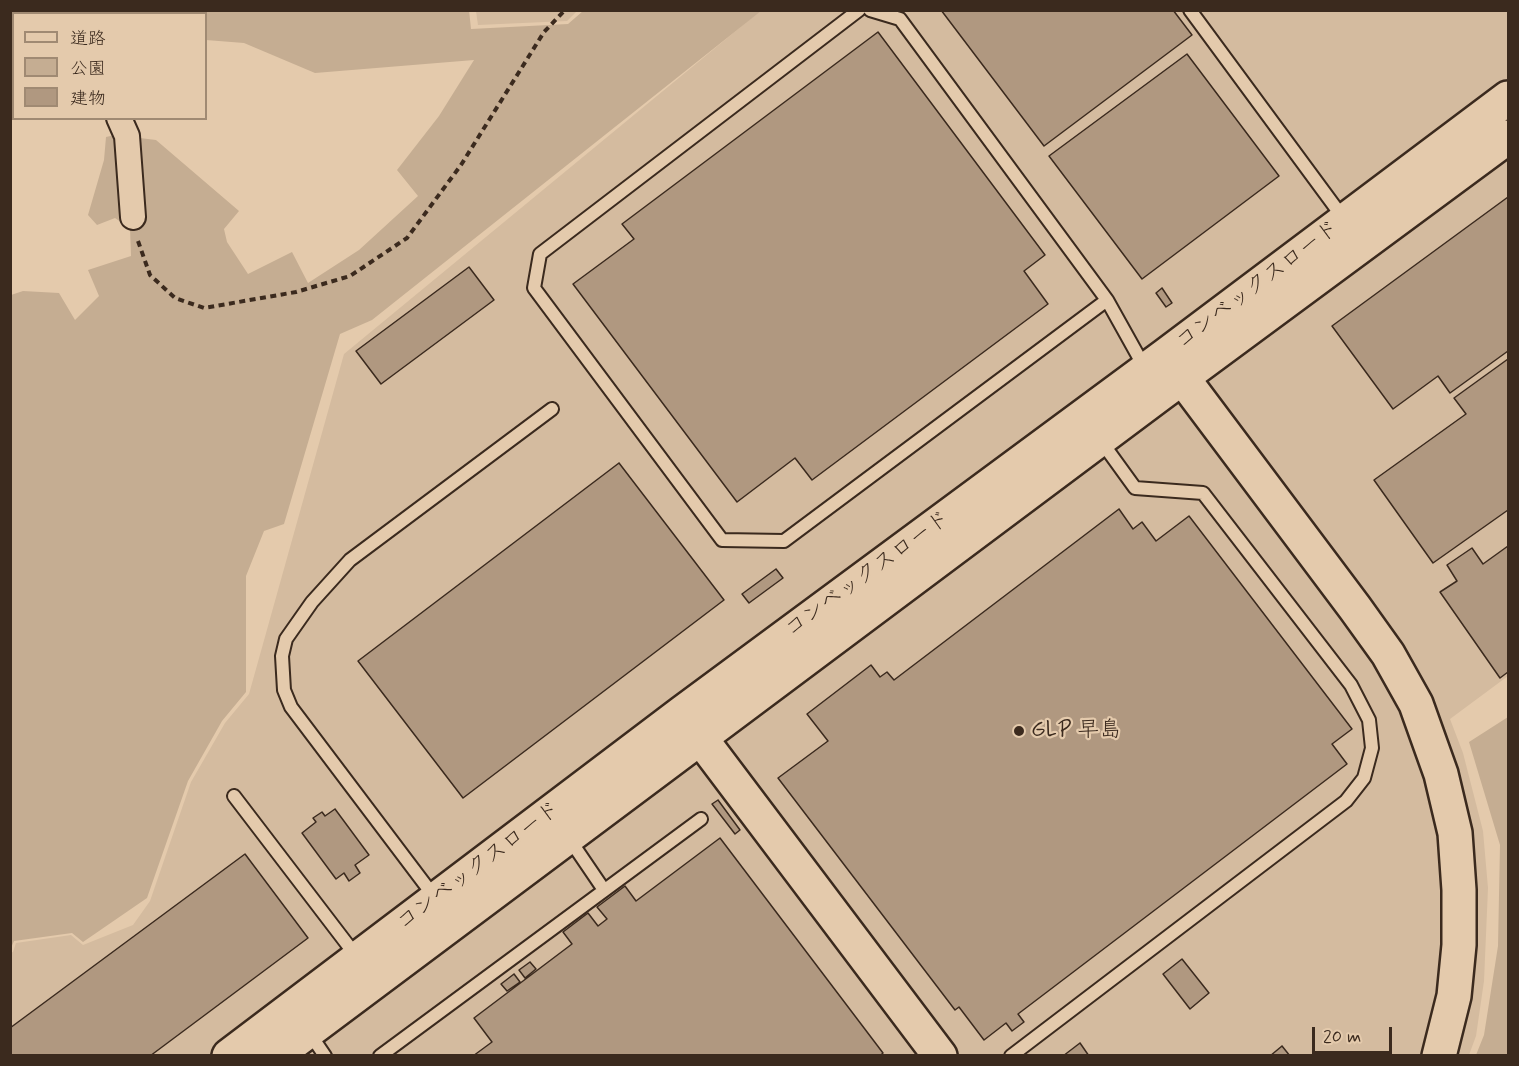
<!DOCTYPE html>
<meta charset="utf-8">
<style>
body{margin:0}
#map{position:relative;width:1519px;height:1066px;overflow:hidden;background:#e4caac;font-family:Mynerve,"Klee One",sans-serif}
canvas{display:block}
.frame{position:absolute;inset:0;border:12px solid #3b2a1e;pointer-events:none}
.legend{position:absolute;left:12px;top:12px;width:195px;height:108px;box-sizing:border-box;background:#e4caac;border:2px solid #a08a73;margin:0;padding:8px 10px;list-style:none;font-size:18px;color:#3b2a1e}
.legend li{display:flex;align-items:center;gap:12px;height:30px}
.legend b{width:30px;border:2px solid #a08a73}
.scale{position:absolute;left:1312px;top:1027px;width:80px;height:27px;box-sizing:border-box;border:3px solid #3b2a1e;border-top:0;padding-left:8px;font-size:18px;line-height:21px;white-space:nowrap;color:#3b2a1e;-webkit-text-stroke:4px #e4caac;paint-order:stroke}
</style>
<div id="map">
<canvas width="1519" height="1066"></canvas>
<div class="frame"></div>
<ul class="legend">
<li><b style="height:8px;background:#e4caac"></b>道路</li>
<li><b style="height:16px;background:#c5ad92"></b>公園</li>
<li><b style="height:16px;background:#b09880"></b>建物</li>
</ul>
<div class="scale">20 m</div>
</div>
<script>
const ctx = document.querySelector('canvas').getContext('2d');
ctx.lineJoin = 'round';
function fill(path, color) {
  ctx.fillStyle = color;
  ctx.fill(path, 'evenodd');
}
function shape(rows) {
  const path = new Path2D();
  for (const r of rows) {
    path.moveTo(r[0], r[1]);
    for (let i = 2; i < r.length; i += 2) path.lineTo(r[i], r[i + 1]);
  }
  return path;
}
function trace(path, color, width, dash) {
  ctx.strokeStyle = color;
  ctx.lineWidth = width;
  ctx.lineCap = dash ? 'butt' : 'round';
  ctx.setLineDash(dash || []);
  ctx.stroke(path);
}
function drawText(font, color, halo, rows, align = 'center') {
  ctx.font = font + ' Mynerve,"Klee One",sans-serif';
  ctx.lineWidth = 4.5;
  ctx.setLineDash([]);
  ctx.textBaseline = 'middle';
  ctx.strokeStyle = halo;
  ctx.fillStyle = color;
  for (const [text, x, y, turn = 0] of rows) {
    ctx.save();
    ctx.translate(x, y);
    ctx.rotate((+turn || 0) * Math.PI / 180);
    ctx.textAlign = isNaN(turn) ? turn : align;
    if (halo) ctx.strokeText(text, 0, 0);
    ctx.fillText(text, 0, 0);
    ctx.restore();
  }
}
const built = shape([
 [476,11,476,10,577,11,567,21,478,25],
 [760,11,1508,11,1508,676,1450,719,1463,753,1483,831,1488,888,1484,981,1476,1036,1469,1055,11,1055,10,953,13,952,16,943,71,935,83,945,133,925,150,901,191,782,225,723,249,694,344,354]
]);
const green = shape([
 [469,10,471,29,568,24,583,11,761,11,372,320,340,334,284,524,264,531,246,576,246,692,222,721,188,781,147,898,83,942,72,933,14,941,11,948,11,295,23,291,59,293,75,320,99,296,88,270,131,256,130,228,115,218,97,225,88,215,104,160,106,137,115,135,156,140,239,211,224,229,227,242,248,274,292,252,308,283,359,250,418,196,397,170,439,116,474,60,315,73,244,43,206,40,206,14,90,14,87,11],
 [1508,717,1508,1055,1476,1055,1484,1035,1498,946,1500,845,1469,742]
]);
const building = shape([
 [941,10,1173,10,1192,35,1044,146,941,10],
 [878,32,1045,255,1024,271,1048,304,812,480,795,458,737,502,573,284,634,239,622,224,878,32],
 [1187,54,1279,176,1142,279,1049,156,1187,54],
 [1508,197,1508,351,1450,393,1438,376,1393,409,1332,326,1508,197],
 [469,267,494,300,381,384,356,351,469,267],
 [1162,288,1172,303,1166,307,1156,293,1162,288],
 [1508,359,1508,510,1433,563,1374,480,1466,414,1454,398,1508,359],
 [619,463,724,600,463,798,358,661,619,463],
 [1119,509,1133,529,1142,522,1156,541,1189,516,1352,729,1332,744,1347,764,1018,1014,1024,1022,1012,1031,1006,1023,984,1040,959,1007,955,1010,778,778,828,741,807,714,871,665,880,677,887,672,894,680,1119,509],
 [1508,546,1508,672,1500,678,1440,592,1457,581,1447,565,1472,548,1483,564,1508,546],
 [776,569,783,578,749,603,742,594,776,569],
 [718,800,740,830,735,834,712,804,718,800],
 [335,809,369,855,355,865,360,873,349,881,344,873,336,879,302,833,316,822,313,818,322,812,325,816,335,809],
 [720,838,883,1053,880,1056,473,1056,492,1042,474,1018,572,944,563,932,588,913,598,926,607,919,597,907,625,886,636,901,720,838],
 [245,854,308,938,150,1056,10,1056,10,1028,245,854],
 [1182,959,1209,993,1190,1009,1163,974,1182,959],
 [530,962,536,969,525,978,519,970,530,962],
 [514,974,520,982,507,991,501,984,514,974],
 [1080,1043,1089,1056,1063,1056,1080,1043],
 [1282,1046,1290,1056,1270,1056,1282,1046]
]);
const path = shape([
 [138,241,150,275,175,298,204,308,296,292,350,276,407,238,461,165,544,32,565,10]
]);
const lane = shape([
 [859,10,540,254,534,288,722,540,784,541,1107,300],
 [870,10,900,19,1107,300,1146,370],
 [1190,10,1344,219],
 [234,796,357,957],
 [568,837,604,890],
 [436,899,291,707,284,690,282,656,286,639,312,602,350,560,552,409],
 [308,1031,325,1056],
 [380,1056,701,819],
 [1011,1056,1346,801,1364,778,1372,748,1369,720,1351,685,1203,493,1135,488,1101,441]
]);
const street = shape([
 [10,41,14,41],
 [119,118,127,136,133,217]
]);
const secondary = shape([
 [1169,360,1355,608,1388,654,1416,704,1441,774,1455,833,1459,890,1459,945,1454,996,1439,1056],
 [686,719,940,1056],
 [229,1056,682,713,1166,355,1508,98],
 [275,1056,1160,394,1508,137]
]);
const markers = [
 [1019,731,6,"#3b2a1e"]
];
const streetNames = [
 ["コンベックスロード",1258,286,-37],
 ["コンベックスロード",868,575,-36],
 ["コンベックスロード",479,867,-37]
];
const poiNames = [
 ["GLP 早島",1031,731]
];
fill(built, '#d4bb9f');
fill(green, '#c5ad92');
fill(building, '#b09880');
trace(building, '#3b2a1e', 1.5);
trace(lane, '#3b2a1e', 16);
trace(street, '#3b2a1e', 28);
trace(secondary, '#3b2a1e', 38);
trace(path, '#3b2a1e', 4, [6, 4.5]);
trace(lane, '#e4caac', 12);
trace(street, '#e4caac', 24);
trace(secondary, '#e4caac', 33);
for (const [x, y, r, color] of markers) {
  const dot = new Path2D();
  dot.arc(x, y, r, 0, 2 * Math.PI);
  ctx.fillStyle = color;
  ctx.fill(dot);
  trace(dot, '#e4caac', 2);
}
drawText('22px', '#3b2a1e', '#e4caac', streetNames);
drawText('22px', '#3b2a1e', '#e4caac', poiNames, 'left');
</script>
